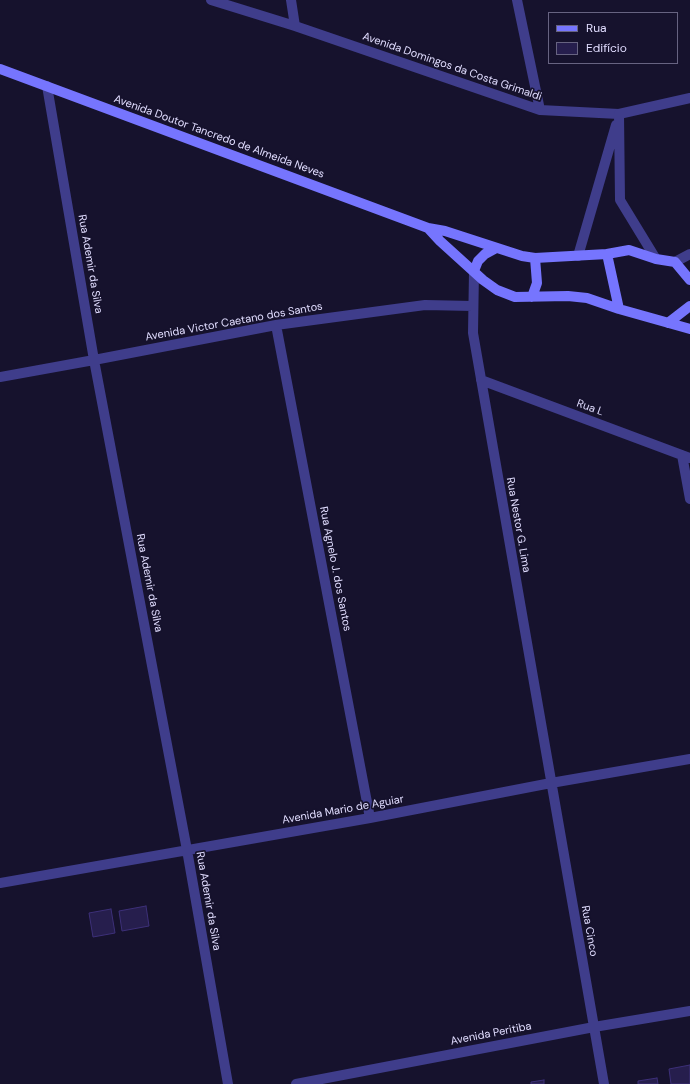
<!DOCTYPE html>
<meta charset="utf-8">
<style>
body{margin:0}
#map{position:relative;width:690px;height:1084px;overflow:hidden;background:#16122d;font-family:"DM Sans",sans-serif}
canvas{display:block}
.legend{position:absolute;left:548px;top:12px;width:130px;height:52px;box-sizing:border-box;background:#16122d;border:1px solid #676381;margin:0;padding:5px 7px;list-style:none;font-size:12px;color:#e1ddff}
.legend li{display:flex;align-items:center;gap:8px;height:20px}
.legend b{width:20px;border:1px solid #676381}
</style>
<div id="map">
<canvas width="690" height="1084"></canvas>
<ul class="legend">
<li><b style="height:5px;background:#7675fe"></b>Rua</li>
<li><b style="height:11px;background:#261e4d"></b>Edifício</li>
</ul>
</div>
<script>
const ctx = document.querySelector('canvas').getContext('2d');
ctx.lineJoin = 'round';
function fill(path, color) {
  ctx.fillStyle = color;
  ctx.fill(path, 'evenodd');
}
function shape(rows) {
  const path = new Path2D();
  for (const r of rows) {
    path.moveTo(r[0], r[1]);
    for (let i = 2; i < r.length; i += 2) path.lineTo(r[i], r[i + 1]);
  }
  return path;
}
function trace(path, color, width, dash) {
  ctx.strokeStyle = color;
  ctx.lineWidth = width;
  ctx.lineCap = dash ? 'butt' : 'round';
  ctx.setLineDash(dash || []);
  ctx.stroke(path);
}
function drawText(font, color, halo, rows, align = 'center') {
  ctx.font = font + ' "DM Sans",sans-serif';
  ctx.lineWidth = 3.5;
  ctx.setLineDash([]);
  ctx.textBaseline = 'middle';
  ctx.strokeStyle = halo;
  ctx.fillStyle = color;
  for (const [text, x, y, turn = 0] of rows) {
    ctx.save();
    ctx.translate(x, y);
    ctx.rotate((+turn || 0) * Math.PI / 180);
    ctx.textAlign = isNaN(turn) ? turn : align;
    if (halo) ctx.strokeText(text, 0, 0);
    ctx.fillText(text, 0, 0);
    ctx.restore();
  }
}
const building = shape([
 [146,906,149,926,122,931,119,911,146,906],
 [111,909,115,933,93,937,89,913,111,909],
 [690,1065,690,1084,671,1084,669,1069,690,1065],
 [657,1078,658,1084,638,1084,638,1081,657,1078],
 [544,1080,544,1084,531,1084,531,1082,544,1080]
]);
const minor = shape([
 [211,0,295,26,540,110,619,114],
 [291,0,295,26],
 [517,0,540,110],
 [47,86,94,360,187,850,228,1084],
 [675,262,690,254],
 [474,271,473,333,604,1084],
 [276,325,370,818],
 [0,377,94,360,276,325,425,305,473,306],
 [481,380,690,458],
 [682,455,690,499],
 [0,883,370,818,551,783,690,759],
 [296,1084,594,1027,690,1011]
]);
const tertiary = shape([
 [619,114,620,200,656,259],
 [619,114,690,98],
 [578,256,616,125]
]);
const secondary = shape([
 [0,69,428,228,445,231,522,256,535,258,607,254,629,250,656,259,675,262,690,280],
 [428,228,440,241,483,280,497,290,515,297,568,296,587,298,619,309,690,329],
 [607,254,619,309],
 [474,271,478,261,485,254,496,248],
 [532,297,537,283,535,258],
 [668,323,690,306]
]);
const streetNames = [
 ["Avenida Domingos da Costa Grimaldi",452,67,19],
 ["Avenida Doutor Tancredo de Almeida Neves",219,137,20],
 ["Rua Ademir da Silva",90,264,80],
 ["Avenida Victor Caetano dos Santos",234,322,-10],
 ["Rua L",590,408,20],
 ["Rua Nestor G. Lima",518,525,80],
 ["Rua Agnelo J. dos Santos",335,569,79],
 ["Rua Ademir da Silva",149,583,79],
 ["Avenida Mario de Aguiar",343,810,-10],
 ["Rua Ademir da Silva",208,901,80],
 ["Rua Cinco",589,931,80],
 ["Avenida Peritiba",491,1034,-11]
];
fill(building, '#261e4d');
trace(building, '#3d3079', 1);
trace(minor, '#3f3d8b', 10);
trace(tertiary, '#3f3d8b', 10);
trace(secondary, '#7675fe', 10);
drawText('11px', '#e1ddff', '#16122d', streetNames);
</script>
